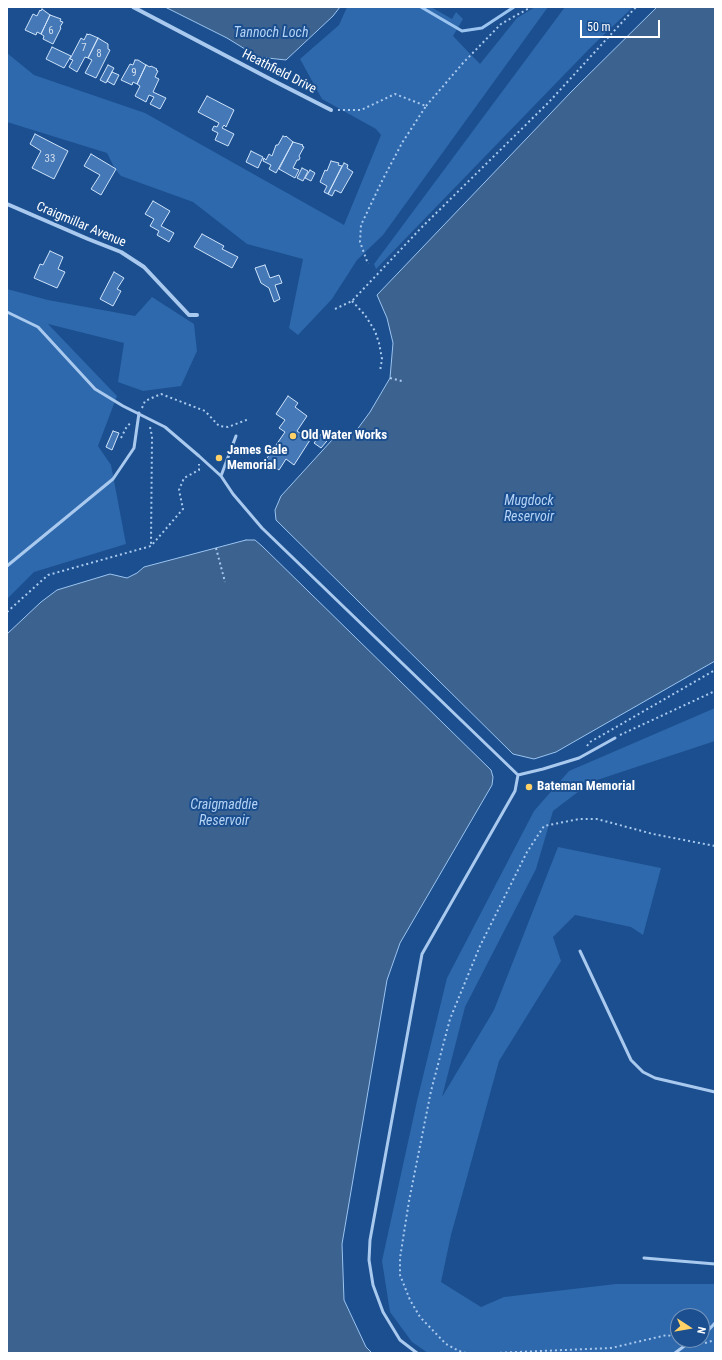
<!DOCTYPE html>
<style>
body{margin:0}
#map{position:relative;width:722px;height:1360px;overflow:hidden;background:#1b4f8f;font-family:"Roboto Condensed",sans-serif}
canvas{display:block}
.frame{position:absolute;inset:0;border:8px solid #fff;pointer-events:none}
.north{position:absolute;left:670px;top:1308px;width:40px;height:40px;box-sizing:border-box;background:#1b4f8f;border:1px solid #7695bc;border-radius:50%;rotate:102deg;font-size:11px;font-weight:700;line-height:16px;text-align:center;color:#fff}
.north::after{content:'';display:block;margin:auto;width:14px;height:18px;background:#ffd166;clip-path:polygon(50% 0,100% 100%,50% 72%,0 100%)}
.scale{position:absolute;left:580px;top:20px;width:80px;height:18px;box-sizing:border-box;border:2px solid #fff;border-top:0;padding-left:5px;font-size:12px;line-height:14px;white-space:nowrap;color:#fff;-webkit-text-stroke:3px #1b4f8f;paint-order:stroke}
</style>
<div id="map">
<canvas width="722" height="1360"></canvas>
<div class="frame"></div>
<div class="north">N</div>
<div class="scale">50 m</div>
</div>
<script>
const ctx = document.querySelector('canvas').getContext('2d');
ctx.lineJoin = 'round';
function fill(path, color) {
  ctx.fillStyle = color;
  ctx.fill(path, 'evenodd');
}
function shape(rows) {
  const path = new Path2D();
  for (const r of rows) {
    path.moveTo(r[0], r[1]);
    for (let i = 2; i < r.length; i += 2) path.lineTo(r[i], r[i + 1]);
  }
  return path;
}
function trace(path, color, width, dash) {
  ctx.strokeStyle = color;
  ctx.lineWidth = width;
  ctx.lineCap = dash ? 'butt' : 'round';
  ctx.setLineDash(dash || []);
  ctx.stroke(path);
}
function drawText(font, color, halo, rows, align = 'center') {
  ctx.font = font + ' "Roboto Condensed",sans-serif';
  ctx.lineWidth = 4;
  ctx.setLineDash([]);
  ctx.textBaseline = 'middle';
  ctx.strokeStyle = halo;
  ctx.fillStyle = color;
  for (const [text, x, y, turn = 0] of rows) {
    ctx.save();
    ctx.translate(x, y);
    ctx.rotate((+turn || 0) * Math.PI / 180);
    ctx.textAlign = isNaN(turn) ? turn : align;
    if (halo) ctx.strokeText(text, 0, 0);
    ctx.fillText(text, 0, 0);
    ctx.restore();
  }
}
const green = shape([
 [347,7,431,7,452,19,456,12,463,19,453,36,480,64,517,18,535,7,548,7,383,235,357,260,332,299,298,335,289,328,303,259,247,244,193,202,121,176,115,169,107,153,7,122,7,53,34,75,145,113,344,225,381,135,376,129,322,99,300,59,339,25],
 [565,7,633,7,591,47,376,269,374,264],
 [7,289,48,300,135,316,152,297,194,324,197,351,181,386,143,391,118,382,124,343,48,324,117,396,98,446,111,465,126,544,34,572,7,599],
 [715,708,715,741,591,782,553,811,536,869,465,1007,442,1097,494,1010,558,847,661,868,643,935,631,927,575,915,553,937,561,961,499,1061,451,1235,441,1282,481,1307,504,1297,616,1284,715,1284,715,1353,428,1353,412,1342,390,1312,382,1261,417,1101,447,978,534,811,569,771],
 [678,1316,702,1316,702,1340,678,1340]
]);
const water = shape([
 [165,7,340,7,333,16,286,60,258,57,227,38,165,7],
 [657,7,715,7,715,661,556,752,534,759,513,754,276,520,275,510,281,496,332,440,356,431,370,412,390,378,393,343,387,318,377,295,571,92,657,7],
 [246,540,255,540,262,546,491,770,493,777,492,785,400,943,387,980,342,1244,344,1300,366,1347,372,1353,7,1353,7,634,41,602,57,590,110,574,127,578,137,573,144,567,246,540]
]);
const stream = shape([
 [421,7,462,31,482,28,514,7]
]);
const building = shape([
 [42,9,50,15,41,34,37,32,36,35,25,30,33,14,37,16,40,10,41,11,42,9],
 [50,15,61,19,60,21,63,22,60,27,61,28,53,44,43,39,44,36,41,34,50,15],
 [87,34,88,35,89,34,98,38,88,58,85,57,77,72,69,67,73,60,70,59,81,38,84,40,87,34],
 [98,38,108,44,108,49,110,50,96,78,85,73,92,60,88,58,98,38],
 [52,47,71,56,64,68,46,59,52,47],
 [135,60,138,60,146,65,137,84,133,82,132,85,121,80,130,64,133,65,135,60],
 [108,65,114,68,106,83,100,80,108,65],
 [146,65,150,67,151,66,157,69,156,70,158,71,155,77,159,79,153,92,166,98,160,109,150,104,154,97,149,95,146,102,135,96,140,86,137,84,146,65],
 [112,72,119,75,114,85,107,81,112,72],
 [207,96,234,110,226,127,224,125,222,128,234,134,228,146,215,140,218,133,212,130,214,126,217,127,219,123,198,112,207,96],
 [35,134,68,151,54,179,32,168,41,151,30,144,35,134],
 [283,136,285,137,286,136,293,142,276,173,269,169,271,165,263,161,264,158,266,160,269,154,272,156,276,145,278,145,283,136],
 [293,142,303,145,302,146,304,147,299,156,300,158,299,160,297,160,293,168,299,170,295,178,279,169,293,142],
 [251,151,263,157,258,168,246,162,251,151],
 [91,154,116,169,101,195,91,189,100,175,84,166,91,154],
 [331,161,339,163,338,165,342,166,328,194,324,192,327,186,320,182,325,170,327,171,331,161],
 [344,163,348,165,347,168,353,172,341,193,335,190,332,196,328,194,344,163],
 [302,168,308,171,303,181,297,178,302,168],
 [310,170,315,173,311,181,305,178,310,170],
 [153,201,170,211,161,226,174,233,169,242,157,235,159,231,150,226,154,219,145,214,153,201],
 [202,234,224,246,222,249,238,257,232,268,194,247,202,234],
 [50,251,63,257,58,269,65,272,57,288,34,278,40,264,43,265,50,251],
 [265,265,270,278,279,275,282,283,275,285,280,299,274,302,269,288,261,283,255,268,265,265],
 [114,272,124,278,117,289,121,291,113,306,100,299,114,272],
 [288,396,298,403,295,407,307,416,297,431,310,440,294,465,286,459,279,470,265,461,285,432,279,428,285,420,276,414,288,396],
 [325,429,332,435,321,448,314,443,325,429],
 [113,431,119,433,112,450,106,447,113,431]
]);
const path = shape([
 [426,106,463,63,501,24,531,7],
 [338,110,361,110,395,94,426,106,402,143,382,181,361,225,360,242,368,264],
 [352,301,365,315,375,331,379,343,382,359,380,371],
 [335,309,352,301,422,227,549,102,636,7],
 [390,378,402,381],
 [142,408,145,401,161,394,205,411,219,426,228,427,249,419],
 [150,427,152,436,151,545],
 [121,438,126,428,131,422],
 [216,548,225,582],
 [7,612,48,575,151,546,183,509,179,490,184,478,199,470,199,464],
 [620,735,715,691],
 [587,746,590,742,715,670],
 [705,1343,715,1340],
 [466,1353,459,1351,446,1344,420,1317,410,1300,400,1275,400,1258,409,1201,431,1091,450,1019,480,946,527,852,544,826,579,819,597,819,653,834,715,846],
 [495,1353,611,1348,667,1335,678,1338]
]);
const service = shape([
 [7,312,38,327,95,389,123,406,165,427,199,456,221,476,233,494,262,528,518,775,515,791,422,954,370,1240,369,1260,373,1285,383,1312,400,1340,417,1353],
 [221,476,236,436],
 [7,566,113,479,134,448,139,413],
 [518,775,543,769,579,758,615,738],
 [580,951,631,1060,643,1072,655,1078,715,1092],
 [644,1258,715,1264],
 [702,1337,715,1323],
 [675,1353,691,1341,694,1340]
]);
const minor = shape([
 [133,7,272,80,331,110],
 [7,204,88,239,121,252,144,267,189,315,197,315]
]);
const markers = [
 [293,436,4,"#ffd166"],
 [219,458,4,"#ffd166"],
 [529,787,4,"#ffd166"]
];
const numberNames = [
 ["6",51,31],
 ["7",84,48],
 ["8",99,54],
 ["9",134,73],
 ["33",50,159]
];
const streetNames = [
 ["Heathfield Drive",279,72,27],
 ["Craigmillar Avenue",81,225,23]
];
const poiNames = [
 ["Old Water Works",301,436],
 ["James Gale",227,451],
 ["Memorial",227,466],
 ["Bateman Memorial",537,787]
];
const waterNames = [
 ["Tannoch Loch",271,33],
 ["Mugdock",529,501],
 ["Reservoir",529,517],
 ["Craigmaddie",224,805],
 ["Reservoir",224,821]
];
fill(green, '#2e69ad');
fill(water, '#3c6290');
trace(water, '#9cc4f0', 1);
trace(stream, '#9cc4f0', 3);
fill(building, '#4478b7');
trace(building, '#cfe3fa', 1);
trace(path, '#a9c9ee', 2, [2, 3]);
trace(service, '#a9c9ee', 3);
trace(minor, '#a9c9ee', 4);
for (const [x, y, r, color] of markers) {
  const dot = new Path2D();
  dot.arc(x, y, r, 0, 2 * Math.PI);
  ctx.fillStyle = color;
  ctx.fill(dot);
  trace(dot, '#1b4f8f', 1.5);
}
drawText('11px', '#d0dded', null, numberNames);
drawText('13px', '#fff', '#1b4f8f', streetNames);
drawText('bold 13px', '#fff', '#1b4f8f', poiNames, 'left');
drawText('italic 14px', '#b5d3f5', '#1b4f8f', waterNames);
</script>
